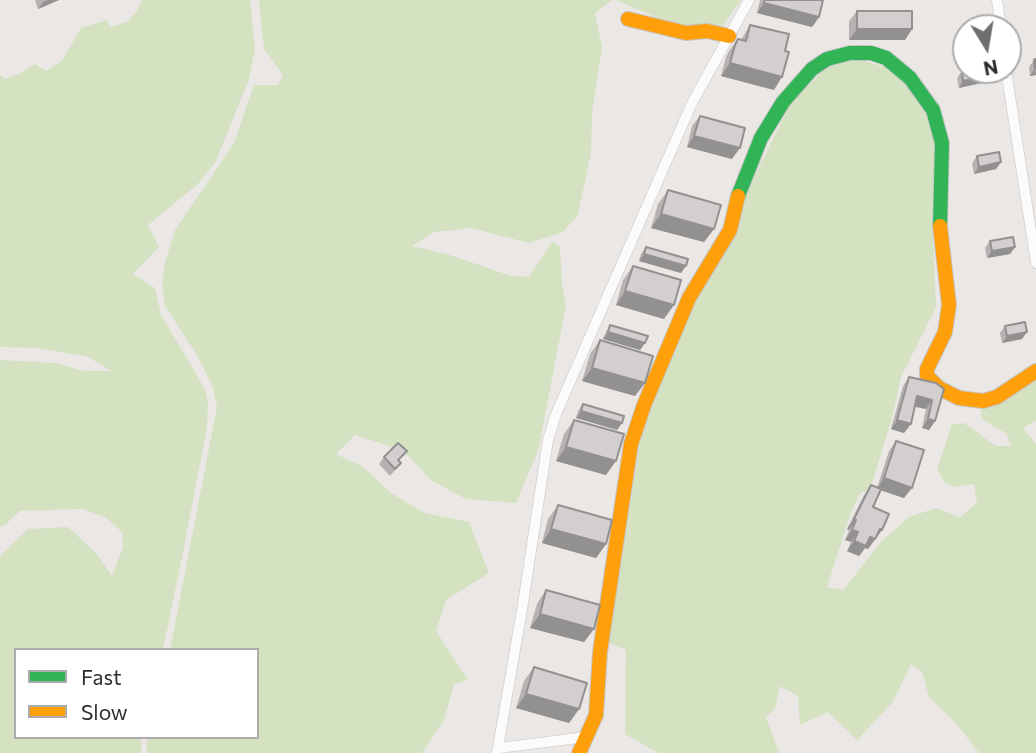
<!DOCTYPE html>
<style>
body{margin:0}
#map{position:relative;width:1036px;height:753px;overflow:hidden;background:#eae7e5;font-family:Commissioner,sans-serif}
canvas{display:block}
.legend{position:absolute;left:14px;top:648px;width:245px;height:91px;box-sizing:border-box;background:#fff;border:2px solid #ababab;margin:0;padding:9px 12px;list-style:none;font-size:21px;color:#2d2d2d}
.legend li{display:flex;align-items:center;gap:14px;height:35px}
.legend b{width:35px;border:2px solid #ababab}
.north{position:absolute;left:952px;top:14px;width:70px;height:70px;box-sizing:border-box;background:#fff;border:2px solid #ababab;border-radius:50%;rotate:169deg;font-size:19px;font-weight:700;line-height:28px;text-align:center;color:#2d2d2d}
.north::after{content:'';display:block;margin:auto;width:24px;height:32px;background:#6f6e6d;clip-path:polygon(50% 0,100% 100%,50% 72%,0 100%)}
</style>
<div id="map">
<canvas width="1036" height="753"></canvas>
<ul class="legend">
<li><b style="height:9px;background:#30b455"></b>Fast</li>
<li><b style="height:9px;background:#ff9f0a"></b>Slow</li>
</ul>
<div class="north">N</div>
</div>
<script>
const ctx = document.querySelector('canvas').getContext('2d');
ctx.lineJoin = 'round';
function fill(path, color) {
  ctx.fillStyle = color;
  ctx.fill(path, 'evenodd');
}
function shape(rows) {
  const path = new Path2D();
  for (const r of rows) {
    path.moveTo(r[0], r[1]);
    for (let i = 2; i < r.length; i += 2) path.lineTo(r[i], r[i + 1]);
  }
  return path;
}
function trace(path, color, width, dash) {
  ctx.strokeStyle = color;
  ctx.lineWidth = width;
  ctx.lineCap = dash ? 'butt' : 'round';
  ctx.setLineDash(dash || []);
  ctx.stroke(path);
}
const green = shape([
 [142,0,250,0,255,48,249,79,216,161,198,184,148,225,159,247,133,274,155,288,161,315,205,389,208,404,207,427,183,552,163,650,16,650,16,737,141,737,141,753,0,753,0,556,28,529,68,527,96,553,112,576,123,547,122,532,105,517,82,509,20,511,6,524,0,527,0,360,56,363,84,371,112,371,88,357,38,348,0,347,0,75,5,79,19,74,35,64,46,71,62,61,81,28,107,20,110,27,127,22,136,12],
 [259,0,612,0,595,13,602,47,592,112,591,152,578,215,563,232,529,243,471,228,434,232,412,246,450,255,511,276,529,277,553,241,560,247,562,285,566,306,538,451,516,503,466,499,432,481,408,456,389,446,355,435,336,454,362,466,391,493,424,513,469,522,489,573,446,600,436,631,468,680,454,684,444,720,422,753,147,753,147,737,257,737,257,650,170,650,217,407,213,387,197,355,165,306,162,284,165,263,175,230,234,143,254,85,278,85,283,75,264,49],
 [616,0,741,0,723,25,701,27,674,25],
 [857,59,885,67,909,86,923,105,936,143,932,209,936,307,901,377,893,414,870,490,860,493,849,518,827,587,843,590,882,541,909,517,936,508,960,517,977,503,974,484,956,487,946,484,937,470,952,424,964,423,996,446,1011,446,1007,434,982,419,980,405,1036,378,1036,421,1023,428,1036,444,1036,753,979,753,955,722,929,697,922,672,911,664,893,702,857,740,828,712,800,725,798,696,780,686,775,709,766,717,779,753,658,753,625,734,626,650,609,643,644,415,699,289,736,235,749,187,791,103,830,64]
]);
const street = shape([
 [997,0,1001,28],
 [1006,70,1036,263],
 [499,748,586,737],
 [497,753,522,610,548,440,556,414,692,103,749,0]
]);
const fast = shape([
 [738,196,761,138,783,102,812,69,827,59,850,53,871,53,886,58,910,78,933,110,942,143,940,226]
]);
const slow = shape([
 [628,19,686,33,707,31,729,36],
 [940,226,949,305,945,332,927,369,927,376,939,388,959,398,983,401,997,397,1036,371],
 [579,753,596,715,600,652,631,444,644,405,689,298,730,230,738,196]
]);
const wall = shape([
 [35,0,59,0,38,9],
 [760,0,823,0,819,17,812,27,757,13],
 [857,11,912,29,905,40,849,40,849,21],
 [750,25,774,90,721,76,726,57,729,51,738,39,741,40],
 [1036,59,1036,75,1030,76,1029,67,1034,60],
 [962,71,981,83,959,88,957,78],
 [700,116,732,159,687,147,692,126],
 [977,156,1001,162,996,169,974,174,972,163],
 [668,190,714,229,704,242,651,228,658,204],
 [990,241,1015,247,1010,254,987,258,985,248],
 [646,247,681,273,639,261,641,254],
 [633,266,664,319,616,305,623,280],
 [610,325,645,343,640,350,603,339,606,332],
 [1005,326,1022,339,1002,343,1000,333],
 [600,340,635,396,582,381,590,354],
 [909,377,936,383,935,421,929,430,922,428,926,409,915,406,904,433,891,429,903,386],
 [583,404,622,423,617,430,576,418,578,411],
 [574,420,606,475,556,461,564,434],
 [896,441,904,498,880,490,873,507,882,530,868,549,865,548,859,556,847,551,851,542,845,540,849,530,847,529,864,495,871,485,877,488,889,451],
 [407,451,399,461,401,463,390,476,379,464,384,457],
 [558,505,606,544,596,558,542,543,548,519],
 [546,590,594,629,584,642,530,628,537,604],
 [534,667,579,709,569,723,516,708,524,681]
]);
const shadedWall = shape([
 [48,0,59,0,38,9,43,2],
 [764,3,819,17,812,27,757,13],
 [857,29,912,29,905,40,849,40],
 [730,63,782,77,774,90,721,76],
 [1035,69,1036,75,1030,76],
 [986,76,981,83,959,88,963,81],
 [694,136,740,148,732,159,687,147],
 [1001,162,996,169,974,174,979,167],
 [661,214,714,229,704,242,651,228],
 [1015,247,1010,254,987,258,992,251],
 [644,254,686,266,681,273,639,261],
 [625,291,674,305,664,319,616,305],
 [608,332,645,343,640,350,603,339],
 [1027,332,1022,339,1002,343,1007,336],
 [592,368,645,383,635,396,582,381],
 [917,396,932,400,926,409,911,406],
 [581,411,622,423,617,430,576,418],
 [928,419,935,421,929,430,922,428],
 [897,420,911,424,904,433,891,429],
 [566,447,616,461,606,475,556,461],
 [884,478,912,488,904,498,877,489],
 [854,519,856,520,849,530,847,529],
 [551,529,606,544,596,558,542,543],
 [880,529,882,530,868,549,865,548,859,556,847,551,854,541,870,537],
 [852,530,858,532,851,542,845,540],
 [540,614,594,629,584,642,530,628],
 [526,694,579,709,569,723,516,708]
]);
const building = shape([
 [765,0,823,0,819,17,764,3,765,0],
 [857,11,912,11,912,29,857,29,857,11],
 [750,25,789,34,785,51,789,52,782,77,730,63,735,45,738,39,746,41,750,25],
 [1036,59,1036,69,1035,69,1034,60,1036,59],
 [968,70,984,70,986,76,963,81,962,71,968,70],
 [700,116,745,128,740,148,694,136,700,116],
 [999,152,1001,162,979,167,977,156,999,152],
 [668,190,721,205,714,229,661,214,668,190],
 [1013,237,1015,247,992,251,990,241,1013,237],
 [646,247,688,259,686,266,644,254,646,247],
 [633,266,681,280,674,305,625,291,633,266],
 [1025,322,1027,332,1007,336,1005,326,1025,322],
 [610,325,648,336,645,343,608,332,610,325],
 [600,340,653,356,645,383,592,368,600,340],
 [909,377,936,383,944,389,935,421,928,419,932,400,917,396,911,424,897,420,909,377],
 [583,404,624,416,622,423,581,411,583,404],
 [574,420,624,434,616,461,566,447,574,420],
 [896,441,924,450,912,488,884,478,896,441],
 [398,443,407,451,398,460,401,463,395,469,384,457,398,443],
 [871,485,881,489,873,507,889,514,882,530,880,529,875,539,870,537,866,546,854,541,858,532,852,530,856,520,854,519,871,485],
 [558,505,612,520,606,544,551,529,558,505],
 [546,590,600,605,594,629,540,614,546,590],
 [534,667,587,683,579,709,526,694,534,667]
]);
fill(green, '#d4e2c2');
trace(street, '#c5c4c5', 11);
trace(fast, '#c5c4c5', 16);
trace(slow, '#c5c4c5', 16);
trace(street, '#fcfbfb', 10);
trace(fast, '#30b455', 14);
trace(slow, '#ff9f0a', 14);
fill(wall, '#b5b2b1');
fill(shadedWall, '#939190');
fill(building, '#d2cfce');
trace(building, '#939190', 2);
</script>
